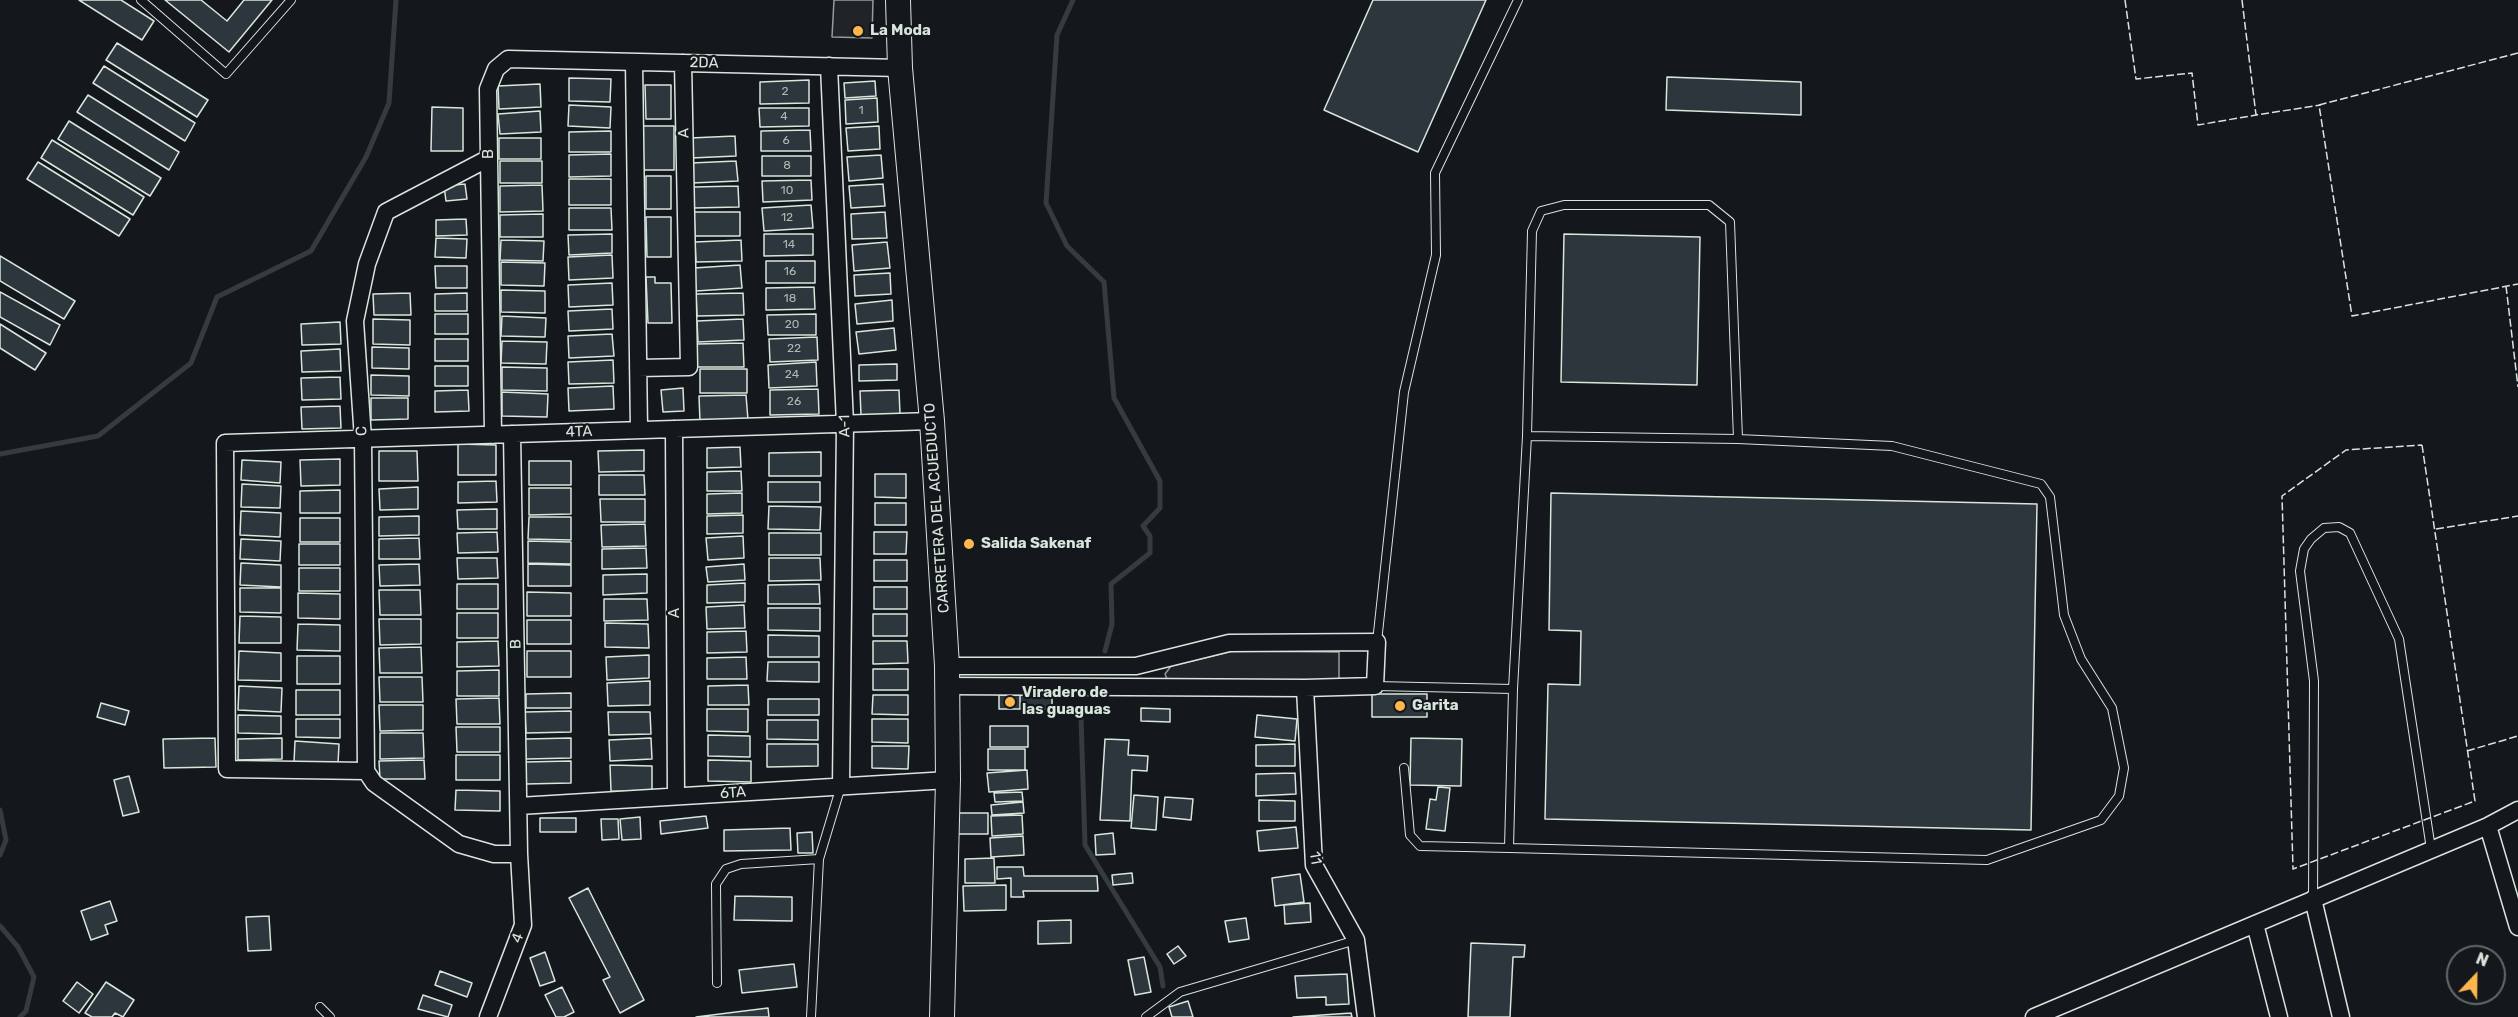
<!DOCTYPE html>
<style>
body{margin:0}
#map{position:relative;width:2518px;height:1017px;overflow:hidden;background:#14181c;font-family:Rubik,sans-serif}
canvas{display:block}
.north{position:absolute;left:2446px;top:945px;width:60px;height:60px;box-sizing:border-box;background:#14181c;border:2px solid #626a69;border-radius:50%;rotate:22deg;font-size:16px;font-weight:700;line-height:24px;text-align:center;color:#d8e6dc}
.north::after{content:'';display:block;margin:auto;width:21px;height:27px;background:#ffb74d;clip-path:polygon(50% 0,100% 100%,50% 72%,0 100%)}
</style>
<div id="map">
<canvas width="2518" height="1017"></canvas>
<div class="north">N</div>
</div>
<script>
const ctx = document.querySelector('canvas').getContext('2d');
ctx.lineJoin = 'round';
function fill(path, color) {
  ctx.fillStyle = color;
  ctx.fill(path, 'evenodd');
}
function shape(rows) {
  const path = new Path2D();
  for (const r of rows) {
    path.moveTo(r[0], r[1]);
    for (let i = 2; i < r.length; i += 2) path.lineTo(r[i], r[i + 1]);
  }
  return path;
}
function trace(path, color, width, dash) {
  ctx.strokeStyle = color;
  ctx.lineWidth = width;
  ctx.lineCap = dash ? 'butt' : 'round';
  ctx.setLineDash(dash || []);
  ctx.stroke(path);
}
function drawText(font, color, halo, rows, align = 'center') {
  ctx.font = font + ' Rubik,sans-serif';
  ctx.lineWidth = 4.5;
  ctx.setLineDash([]);
  ctx.textBaseline = 'middle';
  ctx.strokeStyle = halo;
  ctx.fillStyle = color;
  for (const [text, x, y, turn = 0] of rows) {
    ctx.save();
    ctx.translate(x, y);
    ctx.rotate((+turn || 0) * Math.PI / 180);
    ctx.textAlign = isNaN(turn) ? turn : align;
    if (halo) ctx.strokeText(text, 0, 0);
    ctx.fillText(text, 0, 0);
    ctx.restore();
  }
}
const green = shape([
 [834,0,873,0,872,38,832,37,834,0],
 [1233,651,1339,652,1339,681,1167,679,1165,674,1171,666,1233,651]
]);
const stream = shape([
 [1073,0,1057,35,1046,203,1067,246,1104,282,1114,398,1160,481,1160,508,1143,526,1150,536,1150,553,1111,584,1112,624,1105,651],
 [0,454,98,436,191,363,217,297,311,251,366,157,389,103,396,0],
 [1081,717,1085,845,1160,967,1163,986],
 [0,810,6,840,0,855],
 [0,926,18,947,34,977,26,1011,20,1017]
]);
const building = shape([
 [79,0,121,0,154,21,142,40,79,0],
 [165,0,201,0,227,21,244,0,272,0,229,52,165,0],
 [1373,0,1486,0,1418,152,1324,110,1373,0],
 [117,43,208,100,197,117,106,60,117,43],
 [104,66,195,123,185,141,93,83,104,66],
 [1667,77,1801,82,1801,115,1666,110,1667,77],
 [569,78,611,79,610,102,569,101,569,78],
 [809,80,809,103,760,104,760,82,809,80],
 [875,81,876,96,845,98,844,83,875,81],
 [540,84,541,107,499,109,498,86,540,84],
 [645,85,671,85,671,119,646,119,645,85],
 [88,95,179,152,169,170,77,112,88,95],
 [877,98,878,122,846,124,845,100,877,98],
 [569,105,611,107,610,128,568,126,569,105],
 [432,107,463,108,463,151,431,151,432,107],
 [759,108,809,108,809,126,760,127,759,108],
 [540,111,541,132,500,134,498,114,540,111],
 [69,121,161,178,150,196,58,139,69,121],
 [643,126,674,126,674,170,643,170,643,126],
 [879,126,880,149,848,151,846,128,879,126],
 [810,130,811,151,761,151,761,131,810,130],
 [611,131,611,152,569,152,569,132,611,131],
 [735,136,736,156,691,158,690,138,735,136],
 [499,138,541,138,541,159,499,159,499,138],
 [52,140,144,197,133,215,41,158,52,140],
 [611,154,611,176,569,177,569,155,611,154],
 [881,155,883,178,849,181,847,157,881,155],
 [762,156,811,156,811,176,762,176,762,156],
 [500,161,542,161,542,183,500,183,500,161],
 [736,161,738,181,692,183,691,163,736,161],
 [38,162,130,219,119,236,27,179,38,162],
 [646,176,671,176,671,209,646,209,646,176],
 [569,179,611,179,611,205,569,205,569,179],
 [811,180,812,200,763,202,762,181,811,180],
 [465,184,467,199,446,201,444,186,465,184],
 [883,184,885,206,851,208,849,186,883,184],
 [542,185,543,211,500,212,500,186,542,185],
 [738,186,739,207,693,208,693,187,738,186],
 [811,205,813,228,764,231,762,208,811,205],
 [569,208,611,208,612,230,569,230,569,208],
 [694,212,740,212,740,236,695,236,694,212],
 [885,212,887,238,852,239,851,214,885,212],
 [543,214,543,237,500,237,500,215,543,214],
 [646,217,671,217,671,257,647,257,646,217],
 [466,219,467,235,436,236,436,220,466,219],
 [612,234,612,253,569,255,568,235,612,234],
 [764,234,813,234,813,255,764,256,764,234],
 [1564,234,1700,237,1697,385,1561,382,1564,234],
 [436,238,467,239,466,258,435,257,436,238],
 [501,240,544,241,543,261,500,260,501,240],
 [741,240,742,261,696,262,695,242,741,240],
 [887,242,890,268,854,271,852,245,887,242],
 [612,255,613,278,569,280,568,257,612,255],
 [0,256,75,301,64,319,0,281,0,256],
 [766,261,815,261,815,283,766,283,766,261],
 [501,262,545,263,544,286,501,285,501,262],
 [740,265,742,288,696,291,694,268,740,265],
 [435,266,467,266,467,288,436,288,435,266],
 [890,273,891,294,855,296,854,275,890,273],
 [646,277,655,277,655,283,671,283,672,323,648,323,646,277],
 [612,283,613,305,569,307,568,285,612,283],
 [814,287,815,309,766,310,766,288,814,287],
 [501,290,545,291,545,313,501,312,501,290],
 [0,292,60,325,50,345,0,317,0,292],
 [410,293,411,315,374,315,373,294,410,293],
 [467,293,467,311,435,311,435,294,467,293],
 [743,293,744,315,697,316,696,294,743,293],
 [892,300,893,321,857,324,855,304,892,300],
 [612,309,613,329,569,331,568,311,612,309],
 [435,314,468,314,468,334,435,334,435,314],
 [816,314,816,335,768,335,767,315,816,314],
 [502,316,546,318,545,337,501,336,502,316],
 [373,319,410,320,410,345,373,344,373,319],
 [743,319,744,340,698,342,697,321,743,319],
 [340,322,341,344,302,345,301,324,340,322],
 [0,324,46,353,35,370,0,348,0,324],
 [894,328,896,350,859,354,856,332,894,328],
 [612,334,614,356,569,358,568,336,612,334],
 [817,337,818,360,770,362,769,339,817,337],
 [435,339,468,339,468,361,435,361,435,339],
 [502,341,547,342,546,364,501,363,502,341],
 [743,343,744,367,697,367,696,344,743,343],
 [372,347,409,348,409,369,372,368,372,347],
 [340,349,341,371,302,372,301,351,340,349],
 [613,360,614,383,569,384,568,362,613,360],
 [816,362,817,386,769,388,768,365,816,362],
 [897,364,897,380,859,381,859,365,897,364],
 [435,366,468,366,468,386,435,386,435,366],
 [502,367,547,368,547,391,502,390,502,367],
 [700,369,747,369,747,393,700,393,700,369],
 [371,375,409,376,409,396,371,395,371,375],
 [340,377,341,399,302,400,301,378,340,377],
 [613,386,614,409,569,411,568,388,613,386],
 [683,388,684,411,663,412,661,390,683,388],
 [818,389,819,414,770,415,770,390,818,389],
 [468,390,469,411,435,412,435,391,468,390],
 [899,390,900,414,861,415,860,391,899,390],
 [502,392,548,394,547,417,502,416,502,392],
 [746,395,748,420,700,422,699,396,746,395],
 [371,398,408,398,408,419,371,420,371,398],
 [340,406,341,428,302,429,301,407,340,406],
 [458,444,496,445,496,475,458,475,458,444],
 [740,447,741,467,707,468,707,448,740,447],
 [644,450,644,471,599,472,598,451,644,450],
 [379,451,417,451,418,481,379,481,379,451],
 [821,452,821,476,769,476,769,453,821,452],
 [340,459,340,485,301,486,300,460,340,459],
 [242,460,281,462,280,483,241,480,242,460],
 [529,461,571,461,571,485,529,485,529,461],
 [741,471,742,491,707,491,707,472,741,471],
 [875,474,906,474,906,498,875,497,875,474],
 [599,475,644,475,645,495,599,495,599,475],
 [496,481,497,502,458,503,458,482,496,481],
 [768,482,820,482,820,502,768,502,768,482],
 [242,484,281,486,280,508,241,507,242,484],
 [418,487,418,509,380,510,379,489,418,487],
 [529,488,571,488,571,514,529,515,529,488],
 [340,490,340,513,300,513,300,491,340,490],
 [742,493,742,513,707,514,707,494,742,493],
 [1551,493,2037,504,2031,830,1545,819,1548,684,1580,685,1581,631,1549,630,1551,493],
 [600,499,645,499,645,522,601,522,600,499],
 [875,503,906,503,906,525,875,525,875,503],
 [769,506,821,507,820,530,768,529,769,506],
 [497,509,497,529,458,529,457,510,497,509],
 [241,511,281,513,280,537,240,535,241,511],
 [743,515,743,533,707,534,707,516,743,515],
 [419,516,419,535,379,536,379,517,419,516],
 [529,517,571,517,571,540,528,539,529,517],
 [300,518,340,518,340,542,300,542,300,518],
 [645,524,646,546,602,547,601,525,645,524],
 [497,532,498,552,458,553,457,533,497,532],
 [874,532,907,532,906,554,874,554,874,532],
 [769,533,821,533,821,555,769,555,769,533],
 [743,536,744,558,708,560,706,538,743,536],
 [419,538,420,559,379,559,379,539,419,538],
 [241,539,281,541,280,561,240,559,241,539],
 [528,541,571,542,571,564,528,563,528,541],
 [299,544,340,544,340,565,299,565,299,544],
 [646,548,647,568,602,569,602,549,646,548],
 [457,558,497,558,498,578,458,579,457,558],
 [769,558,820,558,821,580,769,581,769,558],
 [874,560,907,560,907,581,874,581,874,560],
 [241,563,281,565,281,587,240,585,241,563],
 [419,564,420,585,380,586,379,565,419,564],
 [528,564,571,565,571,586,528,586,528,564],
 [744,564,745,580,708,582,706,567,744,564],
 [299,568,340,568,340,591,299,591,299,568],
 [647,574,647,593,603,595,603,575,647,574],
 [745,583,745,602,707,603,707,585,745,583],
 [457,584,498,584,498,609,457,609,457,584],
 [819,584,820,604,768,604,768,585,819,584],
 [874,587,907,587,907,609,874,609,874,587],
 [240,588,281,588,281,613,240,612,240,588],
 [379,590,420,590,421,615,380,615,379,590],
 [527,592,571,593,571,616,527,616,527,592],
 [298,593,340,594,340,619,298,618,298,593],
 [604,599,647,599,648,620,604,621,604,599],
 [744,605,745,628,707,629,706,607,744,605],
 [768,608,820,608,820,631,768,630,768,608],
 [457,613,498,613,498,638,457,638,457,613],
 [873,614,907,614,907,636,873,636,873,614],
 [240,616,281,617,281,643,239,643,240,616],
 [379,619,421,619,421,644,380,645,379,619],
 [527,620,571,620,571,644,527,644,527,620],
 [605,623,648,624,649,648,605,647,605,623],
 [298,624,340,625,340,651,297,650,298,624],
 [746,631,747,652,707,653,707,632,746,631],
 [768,635,819,636,819,657,768,657,768,635],
 [498,641,499,666,457,667,457,642,498,641],
 [873,641,907,641,908,663,873,664,873,641],
 [421,647,422,673,380,673,379,648,421,647],
 [239,651,281,653,281,681,238,680,239,651],
 [527,651,571,651,571,677,527,677,527,651],
 [649,655,649,678,607,680,606,657,649,655],
 [297,656,340,656,340,684,297,684,297,656],
 [746,657,747,679,707,679,707,658,746,657],
 [768,662,819,662,819,682,767,681,768,662],
 [873,669,908,669,908,690,873,690,873,669],
 [499,670,499,696,457,696,457,671,499,670],
 [379,677,422,677,423,702,380,702,379,677],
 [650,681,650,705,608,706,607,683,650,681],
 [748,685,749,705,708,705,708,686,748,685],
 [239,686,282,688,281,712,238,710,239,686],
 [296,690,340,690,340,715,296,715,296,690],
 [571,693,571,708,526,708,526,694,571,693],
 [1372,694,1427,694,1427,717,1372,717,1372,694],
 [873,695,908,695,908,715,872,714,873,695],
 [999,695,1020,695,1020,709,999,709,999,695],
 [1020,695,1052,695,1052,709,1020,709,1020,695],
 [499,698,500,724,457,724,456,699,499,698],
 [768,699,819,699,819,715,768,715,768,699],
 [101,703,129,711,125,725,97,717,101,703],
 [379,705,423,705,423,730,380,731,379,705],
 [1141,708,1170,709,1170,722,1141,721,1141,708],
 [707,709,748,709,748,732,707,731,707,709],
 [571,711,571,732,526,733,525,712,571,711],
 [608,712,650,712,651,734,609,735,608,712],
 [238,715,281,716,281,734,238,733,238,715],
 [1257,715,1297,719,1295,741,1255,737,1257,715],
 [296,719,340,719,340,738,296,737,296,719],
 [872,719,908,719,908,743,872,742,872,719],
 [767,720,818,720,818,740,767,739,767,720],
 [990,726,1028,726,1028,747,990,747,990,726],
 [456,727,500,727,500,752,457,752,456,727],
 [380,733,423,733,424,758,380,759,380,733],
 [708,735,750,736,750,757,708,756,708,735],
 [215,738,216,767,164,768,163,739,215,738],
 [282,738,282,759,238,760,238,739,282,738],
 [571,738,571,758,526,759,525,739,571,738],
 [651,738,652,759,610,761,609,740,651,738],
 [1411,738,1462,739,1461,786,1410,785,1411,738],
 [1105,739,1129,740,1128,755,1148,756,1147,771,1132,770,1130,821,1100,820,1105,739],
 [295,741,339,744,338,764,294,762,295,741],
 [767,744,818,744,818,766,767,767,767,744],
 [1295,744,1295,766,1256,766,1256,745,1295,744],
 [872,746,909,746,908,769,872,768,872,746],
 [988,749,1025,749,1025,770,988,770,988,749],
 [456,755,500,755,500,780,456,780,456,755],
 [424,760,425,779,380,779,379,761,424,760],
 [708,760,751,761,751,782,708,781,708,760],
 [571,761,571,783,525,784,525,762,571,761],
 [610,765,652,766,652,792,611,791,610,765],
 [1027,770,1028,789,989,792,987,773,1027,770],
 [1295,773,1296,794,1256,796,1256,774,1295,773],
 [129,776,139,812,123,816,114,780,129,776],
 [1438,787,1450,788,1445,831,1426,829,1430,799,1436,800,1438,787],
 [456,790,500,791,500,811,455,810,456,790],
 [1022,792,1023,801,995,802,994,793,1022,792],
 [1134,795,1158,797,1156,830,1131,828,1134,795],
 [1165,797,1193,799,1191,820,1163,817,1165,797],
 [1259,800,1295,801,1295,821,1259,821,1259,800],
 [1023,802,1024,813,992,815,991,805,1023,802],
 [953,813,988,813,988,834,954,834,953,813],
 [1022,815,1023,834,992,836,991,816,1022,815],
 [706,816,708,828,661,834,660,821,706,816],
 [640,817,641,839,622,840,620,819,640,817],
 [540,818,576,818,576,832,540,832,540,818],
 [601,819,618,819,619,839,602,840,601,819],
 [1296,827,1298,848,1259,851,1257,831,1296,827],
 [790,828,791,850,724,851,724,830,790,828],
 [812,832,813,853,798,853,797,833,812,832],
 [1113,833,1115,854,1096,855,1095,835,1113,833],
 [1023,836,1024,855,991,857,990,838,1023,836],
 [994,858,995,883,965,883,965,859,994,858],
 [997,867,1023,867,1024,876,1097,876,1098,891,1023,891,1024,897,1011,897,1011,878,997,879,997,867],
 [1132,873,1133,883,1113,885,1112,875,1132,873],
 [1300,874,1304,902,1275,906,1272,878,1300,874],
 [1006,885,1006,910,964,911,963,886,1006,885],
 [588,888,644,1000,620,1013,603,980,610,977,569,898,588,888],
 [735,896,792,897,792,921,734,920,735,896],
 [110,901,117,921,105,925,108,934,91,940,81,911,110,901],
 [1310,903,1311,922,1285,924,1284,905,1310,903],
 [269,916,271,950,248,951,246,917,269,916],
 [1246,918,1249,939,1229,942,1225,921,1246,918],
 [1071,920,1071,943,1038,944,1038,921,1071,920],
 [1471,943,1525,945,1524,957,1513,957,1510,1017,1468,1017,1471,943],
 [1178,946,1186,956,1174,964,1167,954,1178,946],
 [545,952,555,981,540,986,530,958,545,952],
 [1144,957,1151,992,1135,995,1128,960,1144,957],
 [794,964,797,987,742,993,739,970,794,964],
 [440,971,472,983,467,997,435,985,440,971],
 [1347,974,1349,1004,1326,1005,1326,997,1297,998,1295,976,1347,974],
 [77,982,93,994,79,1013,63,1001,77,982],
 [106,982,134,1000,123,1017,115,1013,112,1017,92,1017,85,1013,106,982],
 [562,987,574,1012,564,1017,556,1017,545,995,562,987],
 [423,995,452,1005,448,1017,418,1009,423,995],
 [1188,1001,1193,1017,1172,1017,1169,1007,1188,1001],
 [768,1008,769,1017,696,1017,768,1008],
 [1351,1013,1352,1017,1293,1017,1351,1013]
]);
const lane = shape([
 [141,0,226,74,291,0],
 [1527,436,1738,439],
 [1377,642,1404,392,1436,255,1435,173,1518,0],
 [1375,686,1513,689,1527,436,1532,231,1541,211,1564,205,1709,205,1730,222,1738,439,1892,446,2041,484,2050,497,2064,615,2081,659,2112,708,2124,768,2119,796,2101,820,1987,860,1509,848,1513,689],
 [1404,768,1410,835,1420,846,1509,848],
 [2313,899,2314,681,2300,571,2304,549,2311,539,2324,528,2339,527,2350,533,2399,639,2431,849],
 [717,983,716,884,726,869,741,864,819,859],
 [320,1007,330,1017],
 [811,1017,819,859,841,786],
 [1146,1017,1180,992,1356,940]
]);
const street = shape([
 [634,62,639,430],
 [829,66,845,424,841,786],
 [638,368,689,367,683,63],
 [674,429,676,796],
 [493,435,488,89,496,69,508,59,900,68],
 [947,666,1136,666,1229,643,1377,642,1375,686,1305,688,947,686],
 [1305,688,1314,865,1356,940,1366,1017],
 [366,771,363,439,355,321,367,264,386,212,489,158],
 [519,806,948,780],
 [2488,826,2518,927],
 [519,854,494,854,459,844,374,783,366,771,227,769,225,443,932,421],
 [2313,899,2341,1017],
 [2255,924,2279,1017],
 [488,1017,523,925,519,854,512,434],
 [2034,1017,2488,826,2518,810]
]);
const secondary = shape([
 [898,0,900,68,932,421,947,666,948,780,942,1017]
]);
const fence = shape([
 [2125,0,2136,79,2192,73,2198,125,2256,115,2256,113],
 [2242,0,2256,115,2321,105],
 [2518,53,2319,105,2352,316,2518,284],
 [2506,286,2518,387],
 [2422,445,2475,801,2293,869,2282,496,2346,450,2422,445],
 [2436,529,2518,516],
 [2467,751,2518,736]
]);
const markers = [
 [858,31,6,"#ffb74d"],
 [969,544,6,"#ffb74d"],
 [1010,702,6,"#ffb74d"],
 [1400,706,6,"#ffb74d"]
];
const numberNames = [
 ["2",785,92],
 ["1",861,111],
 ["4",784,117],
 ["6",786,141],
 ["8",787,166],
 ["10",787,191],
 ["12",787,218],
 ["14",789,245],
 ["16",790,272],
 ["18",790,299],
 ["20",792,325],
 ["22",794,349],
 ["24",792,375],
 ["26",794,402]
];
const poiNames = [
 ["La Moda",870,31],
 ["Salida Sakenaf",981,544],
 ["Viradero de",1022,693],
 ["las guaguas",1022,710],
 ["Garita",1412,706]
];
const streetNames = [
 ["2DA",704,63,1],
 ["A",684,133,-91],
 ["B",489,154,-90],
 ["A-1",845,426,-91],
 ["C",362,431,-93],
 ["4TA",579,432,-2],
 ["CARRETERA DEL ACUEDUCTO",937,508,-94],
 ["A",675,613,-90],
 ["B",516,644,-91],
 ["6TA",733,793,-4],
 ["11",1315,858,81],
 ["4",518,938,-69]
];
fill(green, '#202428');
trace(green, '#939e99', 1.5);
trace(stream, '#363b3e', 5);
fill(building, '#2c363c');
trace(building, '#d8e6dc', 1.5);
trace(lane, '#d8e6dc', 10);
trace(street, '#d8e6dc', 19);
trace(secondary, '#d8e6dc', 26);
trace(lane, '#14181c', 8);
trace(street, '#14181c', 16);
trace(secondary, '#14181c', 24);
trace(fence, '#d8e6dc', 1.5, [8, 3]);
for (const [x, y, r, color] of markers) {
  const dot = new Path2D();
  dot.arc(x, y, r, 0, 2 * Math.PI);
  ctx.fillStyle = color;
  ctx.fill(dot);
  trace(dot, '#14181c', 2);
}
drawText('12px', '#adbab4', null, numberNames);
drawText('bold 15px', '#d8e6dc', '#14181c', poiNames, 'left');
drawText('15px', '#d8e6dc', '#14181c', streetNames);
</script>
